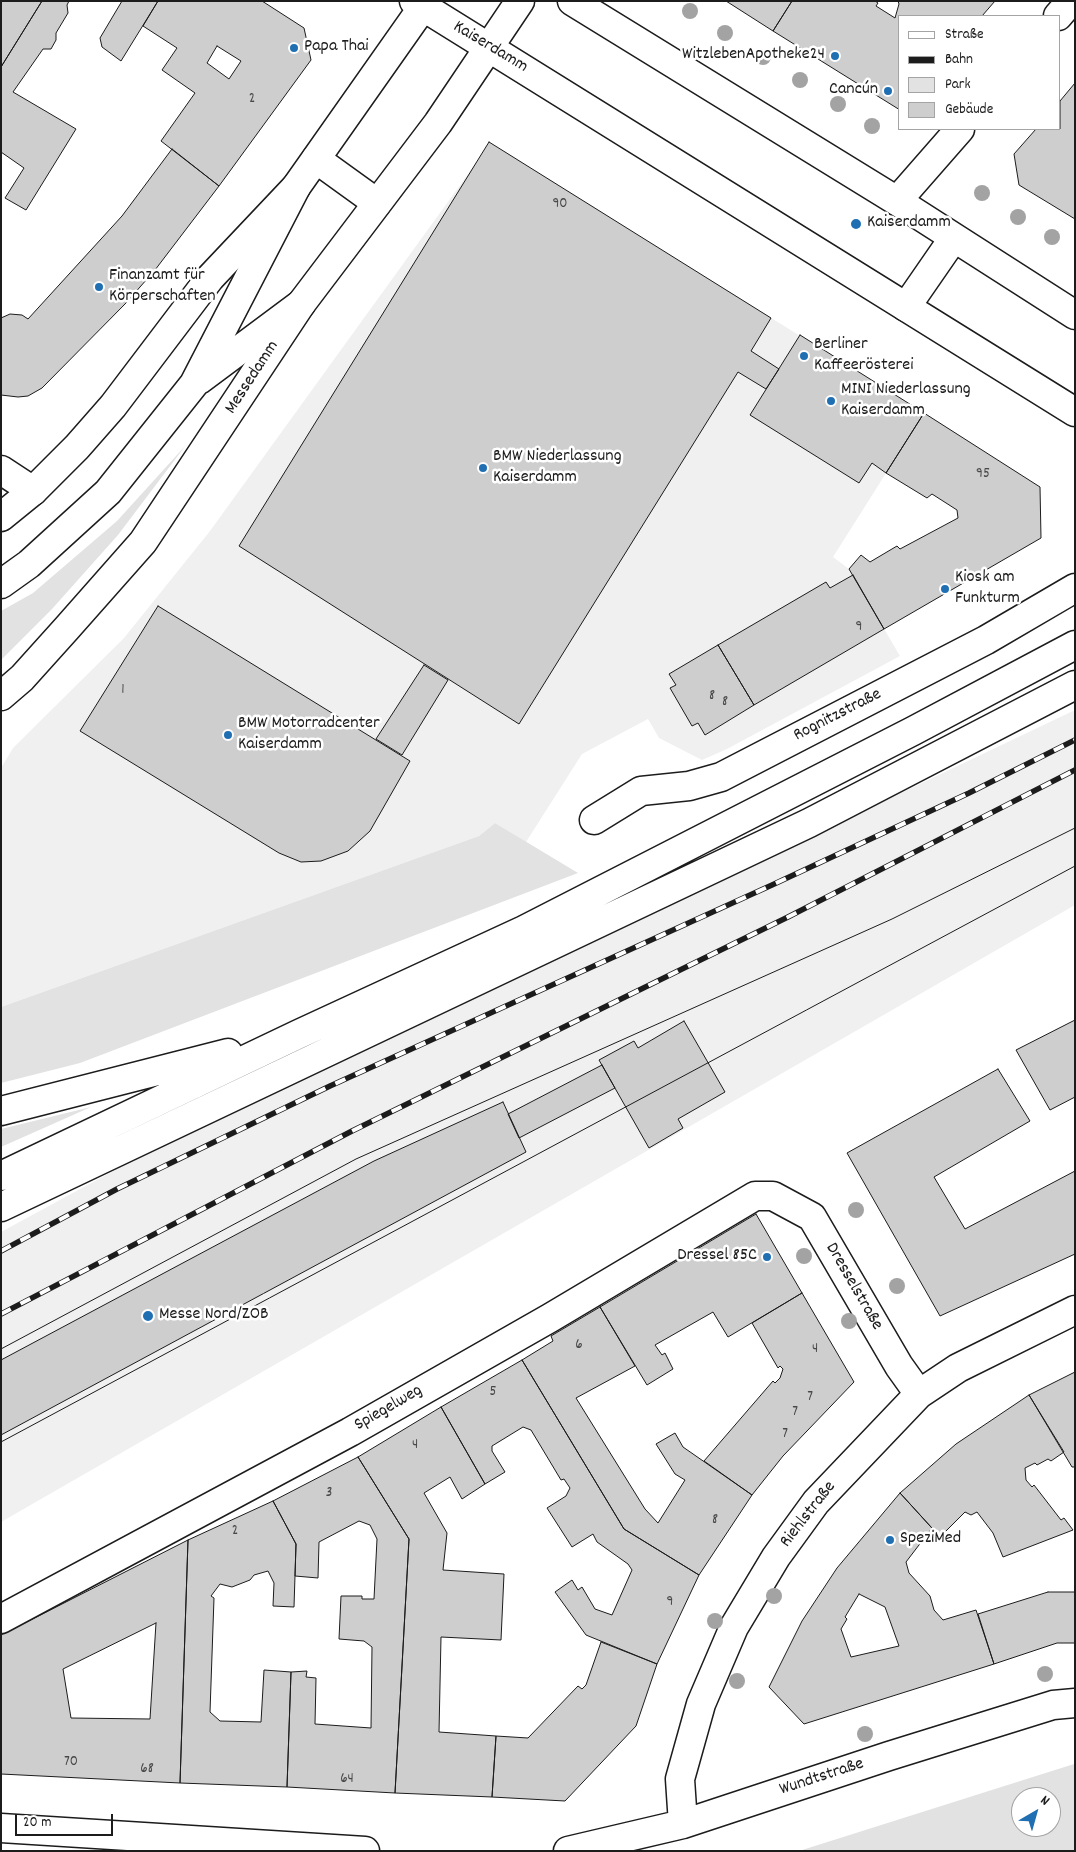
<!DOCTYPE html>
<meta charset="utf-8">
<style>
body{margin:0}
#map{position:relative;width:1076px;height:1852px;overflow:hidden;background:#fff;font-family:Dekko,sans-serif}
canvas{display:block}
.frame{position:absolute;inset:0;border:2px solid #1c1c1c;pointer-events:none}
.legend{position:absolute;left:898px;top:15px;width:162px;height:115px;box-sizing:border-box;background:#fff;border:1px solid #a4a4a4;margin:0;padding:6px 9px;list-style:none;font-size:15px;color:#1c1c1c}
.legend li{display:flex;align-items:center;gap:10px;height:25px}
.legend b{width:25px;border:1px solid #a4a4a4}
.north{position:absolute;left:1011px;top:1787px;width:50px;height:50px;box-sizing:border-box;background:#fff;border:1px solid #a4a4a4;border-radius:50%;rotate:38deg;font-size:14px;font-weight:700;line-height:20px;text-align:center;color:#1c1c1c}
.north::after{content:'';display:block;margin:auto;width:18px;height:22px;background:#1f6fb2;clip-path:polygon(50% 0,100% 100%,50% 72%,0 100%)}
.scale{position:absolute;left:15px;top:1814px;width:98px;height:22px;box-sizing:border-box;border:2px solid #1c1c1c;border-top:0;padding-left:6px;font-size:15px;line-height:18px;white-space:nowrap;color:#1c1c1c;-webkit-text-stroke:4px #fff;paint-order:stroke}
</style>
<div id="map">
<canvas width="1076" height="1852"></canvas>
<div class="frame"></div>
<ul class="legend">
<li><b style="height:6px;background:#fff"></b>Straße</li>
<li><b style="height:6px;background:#1c1c1c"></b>Bahn</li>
<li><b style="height:14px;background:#e2e2e2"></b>Park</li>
<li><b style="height:14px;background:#cecece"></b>Gebäude</li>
</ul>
<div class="north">N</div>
<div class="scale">20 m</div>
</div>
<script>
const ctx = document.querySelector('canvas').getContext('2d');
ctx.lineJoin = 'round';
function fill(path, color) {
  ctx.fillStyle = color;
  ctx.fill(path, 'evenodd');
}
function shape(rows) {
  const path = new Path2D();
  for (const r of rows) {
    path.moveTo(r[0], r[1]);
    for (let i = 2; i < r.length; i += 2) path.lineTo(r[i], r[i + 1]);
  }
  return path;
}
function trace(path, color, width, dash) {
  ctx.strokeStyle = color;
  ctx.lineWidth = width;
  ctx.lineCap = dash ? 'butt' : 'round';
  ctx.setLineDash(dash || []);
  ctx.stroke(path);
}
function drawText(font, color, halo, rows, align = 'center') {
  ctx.font = font + ' Dekko,sans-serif';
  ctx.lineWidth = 5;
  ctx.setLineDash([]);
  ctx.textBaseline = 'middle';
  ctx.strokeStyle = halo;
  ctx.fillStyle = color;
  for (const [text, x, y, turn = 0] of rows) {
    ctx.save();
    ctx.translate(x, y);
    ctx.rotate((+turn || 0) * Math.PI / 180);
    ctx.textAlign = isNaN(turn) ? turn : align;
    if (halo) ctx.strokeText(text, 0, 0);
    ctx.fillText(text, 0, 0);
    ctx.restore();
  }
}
const built = shape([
 [514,158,924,413,833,557,849,569,900,656,727,749,702,760,659,738,648,719,582,754,526,842,495,823,479,836,1,1007,1,768,13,748,124,638,210,531,476,163],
 [1075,710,1075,905,1,1522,1,1232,152,1150]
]);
const green = shape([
 [186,445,118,535,52,609,1,660,1,611,33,593,117,521],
 [495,823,578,873,80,1063,1,1083,1,1007,479,836],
 [91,1107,1,1147,1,1129],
 [1074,1764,1075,1851,799,1851],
 [1021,1797,1051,1797,1051,1827,1021,1827]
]);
const building = shape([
 [1,1,42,1,1,67,1,1],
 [42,1,69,1,67,5,68,13,56,33,56,40,51,49,43,49,13,92,76,129,26,210,5,198,24,168,1,152,1,67,42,1],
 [122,1,158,1,121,61,102,47,100,38,122,1],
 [158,1,262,1,304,28,311,60,219,186,161,141,195,93,162,70,177,48,143,26,158,1],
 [217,46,241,61,229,79,207,63,217,46],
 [726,1,792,1,773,31,726,1],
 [792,1,875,1,878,3,876,6,895,18,899,4,898,1,995,1,982,16,900,16,900,110,773,31,792,1],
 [1075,83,1075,219,1019,185,1014,154,1036,129,1060,129,1060,101,1075,83],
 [489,142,771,318,751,351,779,369,766,389,738,372,519,724,239,546,489,142],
 [172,149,219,186,155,270,125,304,42,388,28,396,18,397,1,395,1,318,10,314,22,315,28,319,122,216,172,149],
 [800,335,924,413,886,473,872,463,859,483,750,415,800,335],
 [924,413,1040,487,1041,538,884,629,849,569,861,555,870,562,897,546,900,549,958,518,957,510,932,494,927,498,886,473,924,413],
 [853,575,884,629,754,705,718,645,826,582,830,588,853,575],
 [158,606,410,761,370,831,348,851,321,861,301,862,279,853,80,731,158,606],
 [718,645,754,705,705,735,698,723,692,726,670,688,676,685,669,674,718,645],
 [424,665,448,680,402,755,376,739,424,665],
 [1075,1020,1075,1097,1050,1110,1016,1050,1075,1020],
 [684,1021,725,1092,678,1119,683,1128,649,1148,599,1060,634,1041,638,1048,684,1021],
 [602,1065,615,1088,519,1138,508,1114,602,1065],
 [998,1069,1030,1121,934,1177,965,1229,1075,1171,1075,1254,940,1316,847,1153,998,1069],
 [503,1102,526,1152,1,1435,1,1360,374,1161,503,1102],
 [756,1214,802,1293,728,1337,713,1312,655,1345,662,1355,665,1353,673,1369,647,1385,600,1307,756,1214],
 [802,1293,854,1382,783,1456,752,1495,704,1461,773,1381,775,1383,780,1378,783,1369,780,1366,778,1368,752,1323,802,1293],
 [600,1307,635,1366,576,1398,645,1509,658,1523,685,1480,675,1474,656,1444,675,1433,683,1447,752,1495,699,1575,624,1529,522,1360,553,1341,551,1336,600,1307],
 [522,1360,624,1529,699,1575,657,1664,586,1635,555,1592,572,1580,578,1590,582,1587,595,1609,612,1615,632,1570,628,1564,597,1542,593,1534,572,1547,547,1508,566,1496,570,1488,564,1479,561,1480,531,1430,523,1427,492,1446,492,1451,505,1472,485,1484,441,1407,522,1360],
 [1075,1372,1075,1467,1072,1467,1029,1395,1075,1372],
 [1029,1395,1064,1452,1051,1461,1048,1459,1037,1465,1035,1463,1025,1468,1026,1480,1032,1487,1034,1485,1061,1520,1064,1518,1073,1530,1003,1557,993,1533,977,1512,971,1515,965,1512,940,1537,900,1493,956,1444,1029,1395],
 [441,1407,485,1484,462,1499,450,1477,424,1493,447,1533,443,1570,504,1574,501,1640,441,1637,439,1732,496,1736,492,1797,395,1793,409,1539,358,1457,441,1407],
 [358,1457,409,1539,395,1793,287,1787,291,1672,307,1671,306,1677,316,1678,315,1724,371,1728,372,1647,364,1641,339,1639,341,1596,362,1596,362,1599,374,1599,377,1539,370,1525,359,1521,319,1542,318,1578,295,1576,296,1544,273,1501,358,1457],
 [900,1493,932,1528,906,1562,909,1573,930,1596,934,1610,943,1620,976,1610,994,1664,804,1724,769,1687,802,1621,837,1568,900,1493],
 [859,1594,885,1607,899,1646,851,1657,841,1629,847,1619,845,1617,859,1594],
 [273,1501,296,1544,294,1607,273,1606,274,1583,268,1571,254,1575,250,1580,232,1587,220,1584,211,1596,214,1598,210,1712,220,1721,261,1722,264,1670,291,1672,287,1787,180,1783,188,1540,273,1501],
 [188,1540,180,1783,1,1774,1,1635,188,1540],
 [156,1623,150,1719,71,1718,63,1669,156,1623],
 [1048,1592,1075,1592,1075,1643,1057,1643,994,1664,978,1614,1048,1592],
 [601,1642,657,1664,636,1726,565,1801,492,1797,496,1736,528,1738,578,1686,582,1689,586,1685,601,1642]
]);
const minor = shape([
 [1058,16,1071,1],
 [316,159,377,203],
 [897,201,960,129],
 [906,307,953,239],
 [1,470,33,491],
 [594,820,641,791,689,786,721,777,986,640,1075,588],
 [1,1619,350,1432,550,1318,755,1196,773,1196,812,1217,899,1366,919,1394],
 [683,1824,680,1779,701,1704,734,1627,776,1557,816,1502,919,1394,958,1368,1075,1310],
 [1,1828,365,1851],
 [568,1851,683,1824,889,1756,1053,1705,1075,1703]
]);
const major = shape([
 [414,1,1075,412],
 [572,1,897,201,1075,315],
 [1,517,33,491,77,447,113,406,210,278,296,187,427,1],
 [1,696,22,678,67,628,143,542,301,304,438,123,520,1]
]);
const highway = shape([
 [199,380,301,304],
 [1,584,29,564,108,492,194,384,296,187],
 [1,1111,228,1053],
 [1,1176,299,1034,524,930,913,731,1075,645],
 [1,1207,809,823,1075,685]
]);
const tram = shape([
 [1,1349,356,1159,892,919,1075,828],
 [1,1442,1075,866]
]);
const rail = shape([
 [1,1251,117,1189,330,1086,772,885,969,793,1075,740],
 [1,1314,352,1131,788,917,1075,770]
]);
const trees = [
 [690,11],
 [725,33],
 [763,57],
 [800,80],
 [838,104],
 [872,126],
 [982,193],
 [1018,217],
 [1052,237],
 [856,1210],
 [804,1256],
 [897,1286],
 [849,1321],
 [774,1596],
 [715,1621],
 [1045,1674],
 [737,1681],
 [865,1734]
];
const markers = [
 [294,48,5,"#1f6fb2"],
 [835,56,5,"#1f6fb2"],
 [888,91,5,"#1f6fb2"],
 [856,224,6,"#1f6fb2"],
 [99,287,5,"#1f6fb2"],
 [804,356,5,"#1f6fb2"],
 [831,401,5,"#1f6fb2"],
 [483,468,5,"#1f6fb2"],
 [945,589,5,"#1f6fb2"],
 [228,735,5,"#1f6fb2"],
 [767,1257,5,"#1f6fb2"],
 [148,1316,6,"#1f6fb2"],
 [890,1540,5,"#1f6fb2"]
];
const numberNames = [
 ["2",252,100],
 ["90",560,205],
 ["95",983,475],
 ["9",859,628],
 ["1",123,691],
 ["8",712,697],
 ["8",725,703],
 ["6",579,1346],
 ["4",815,1350],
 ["5",493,1393],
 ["7",810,1398],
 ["7",795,1413],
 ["7",785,1435],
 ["4",415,1446],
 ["3",329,1494],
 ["8",715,1521],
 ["2",235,1532],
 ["9",670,1603],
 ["70",71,1763],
 ["68",147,1770],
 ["64",347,1780]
];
const poiNames = [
 ["Papa Thai",304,48],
 ["WitzlebenApotheke24",825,56,"right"],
 ["Cancún",878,91,"right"],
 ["Kaiserdamm",867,224],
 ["Finanzamt für",109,277],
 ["Körperschaften",109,298],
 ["Berliner",814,346],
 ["Kaffeerösterei",814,367],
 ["MINI Niederlassung",841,391],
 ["Kaiserdamm",841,412],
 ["BMW Niederlassung",493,458],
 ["Kaiserdamm",493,479],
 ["Kiosk am",955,579],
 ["Funkturm",955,600],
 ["BMW Motorradcenter",238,725],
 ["Kaiserdamm",238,746],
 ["Dressel 85C",757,1257,"right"],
 ["Messe Nord/ZOB",159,1316],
 ["SpeziMed",900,1540]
];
const streetNames = [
 ["Kaiserdamm",490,48,31],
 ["Messedamm",253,378,-57],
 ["Rognitzstraße",838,716,-27],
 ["Dresselstraße",853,1287,60],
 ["Spiegelweg",389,1409,-30],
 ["Riehlstraße",809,1515,-52],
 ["Wundtstraße",822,1778,-18]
];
fill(built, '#f0f0f0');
fill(green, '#e2e2e2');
fill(building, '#cecece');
trace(building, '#1c1c1c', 1);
trace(minor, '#1c1c1c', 31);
trace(major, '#1c1c1c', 31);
trace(highway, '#1c1c1c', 31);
trace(minor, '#fff', 28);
trace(major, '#fff', 28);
trace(highway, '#fff', 28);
trace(tram, '#1c1c1c', 1);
trace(rail, '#1c1c1c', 5.5);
trace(rail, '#fff', 4, [11]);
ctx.fillStyle = '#a3a3a3';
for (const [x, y] of trees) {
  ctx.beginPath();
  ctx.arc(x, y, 8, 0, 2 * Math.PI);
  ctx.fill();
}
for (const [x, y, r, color] of markers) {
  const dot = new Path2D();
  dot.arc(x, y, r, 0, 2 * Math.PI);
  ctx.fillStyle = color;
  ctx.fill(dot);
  trace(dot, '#fff', 2);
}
drawText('15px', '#484848', null, numberNames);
drawText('18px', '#1c1c1c', '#fff', poiNames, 'left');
drawText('18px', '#1c1c1c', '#fff', streetNames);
</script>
